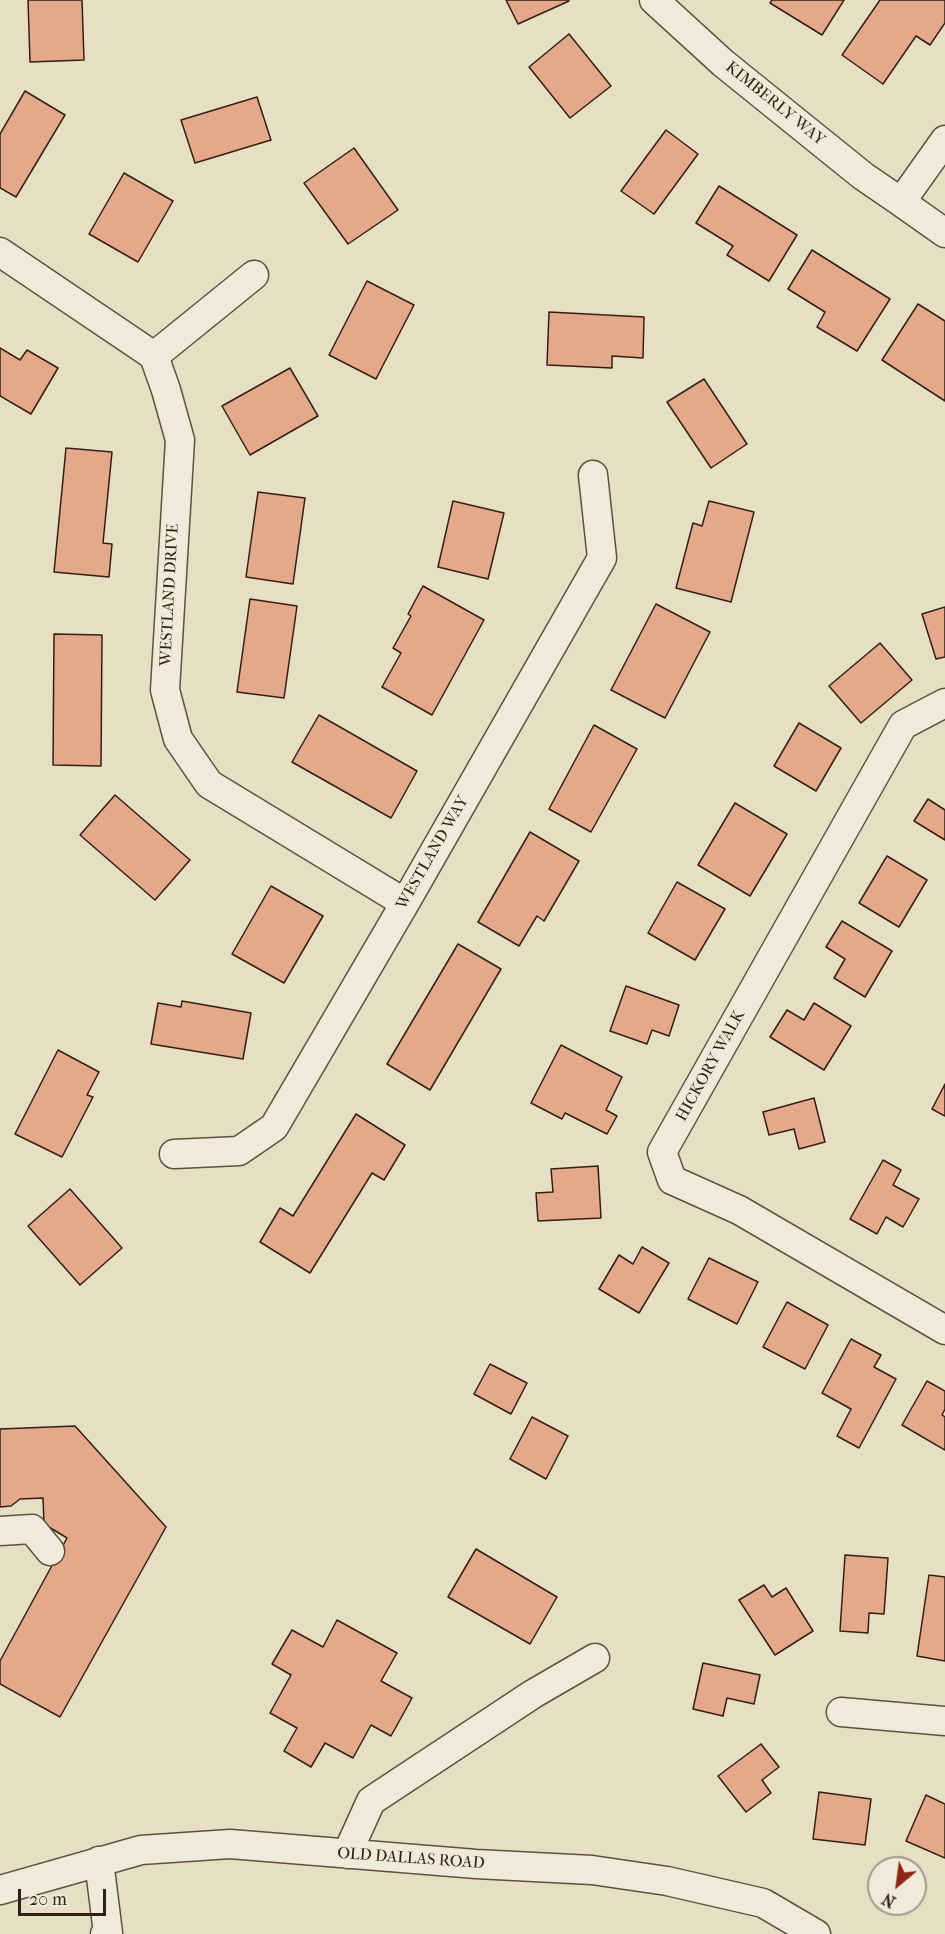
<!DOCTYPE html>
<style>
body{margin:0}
#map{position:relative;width:945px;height:1934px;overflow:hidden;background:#e7dfc4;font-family:"IM FELL French Canon",serif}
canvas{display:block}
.north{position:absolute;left:867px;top:1856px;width:60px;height:60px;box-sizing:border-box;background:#efead9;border:2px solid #a4998a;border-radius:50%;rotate:209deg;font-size:16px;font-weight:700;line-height:24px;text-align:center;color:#341f13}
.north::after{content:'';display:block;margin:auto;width:21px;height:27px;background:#8f2418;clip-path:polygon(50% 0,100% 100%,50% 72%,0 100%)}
.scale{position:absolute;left:18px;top:1889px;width:88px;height:27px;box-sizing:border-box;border:3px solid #341f13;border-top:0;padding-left:8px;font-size:18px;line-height:21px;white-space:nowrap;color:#341f13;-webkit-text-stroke:4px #efead9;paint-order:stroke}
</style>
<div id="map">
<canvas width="945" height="1934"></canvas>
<div class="north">N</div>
<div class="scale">20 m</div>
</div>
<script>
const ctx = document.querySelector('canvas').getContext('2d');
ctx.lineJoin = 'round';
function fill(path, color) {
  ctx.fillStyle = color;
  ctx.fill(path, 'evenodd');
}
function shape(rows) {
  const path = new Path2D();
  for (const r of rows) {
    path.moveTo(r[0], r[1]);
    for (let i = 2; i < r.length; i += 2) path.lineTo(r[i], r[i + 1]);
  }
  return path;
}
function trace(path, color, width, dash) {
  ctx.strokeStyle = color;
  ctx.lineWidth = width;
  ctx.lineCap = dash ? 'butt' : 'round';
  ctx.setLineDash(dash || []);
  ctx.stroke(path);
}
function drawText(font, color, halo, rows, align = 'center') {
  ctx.font = font + ' "IM FELL French Canon",serif';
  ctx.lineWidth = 4.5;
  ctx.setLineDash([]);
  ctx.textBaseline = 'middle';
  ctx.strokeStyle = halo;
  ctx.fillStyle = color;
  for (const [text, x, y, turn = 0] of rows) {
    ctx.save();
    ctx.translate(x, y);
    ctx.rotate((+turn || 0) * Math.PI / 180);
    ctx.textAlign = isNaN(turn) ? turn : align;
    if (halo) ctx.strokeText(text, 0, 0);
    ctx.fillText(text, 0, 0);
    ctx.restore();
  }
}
const building = shape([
 [28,0,82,0,84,60,30,62,28,0],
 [506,0,568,0,569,1,518,24,506,0],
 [772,0,844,0,822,35,770,3,772,0],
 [880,0,945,0,945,23,930,45,916,36,883,84,842,55,880,0],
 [569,34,611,86,570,118,529,67,569,34],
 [25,91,65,115,16,197,0,188,0,134,25,91],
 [257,97,271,140,195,163,181,120,257,97],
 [666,130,698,154,654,214,621,191,666,130],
 [354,148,398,210,348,244,304,183,354,148],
 [124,173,173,201,138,262,89,234,124,173],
 [719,186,797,235,769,281,727,255,733,246,696,223,719,186],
 [812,250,890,299,857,351,817,327,825,312,788,289,812,250],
 [367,281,414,305,376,379,329,355,367,281],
 [918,304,945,321,945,401,882,360,918,304],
 [549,312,644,317,643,358,612,356,612,368,547,365,549,312],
 [0,348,20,360,27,350,58,368,31,414,0,396,0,348],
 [290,368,318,416,250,455,222,406,290,368],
 [704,379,747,444,711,468,667,402,704,379],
 [66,448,112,452,103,543,112,544,109,577,54,572,66,448],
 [258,492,305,498,293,584,246,577,258,492],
 [453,501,504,513,488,579,438,567,453,501],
 [709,501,754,512,731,602,676,588,693,523,702,526,709,501],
 [423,586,484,620,432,715,382,687,401,653,393,648,411,616,408,614,423,586],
 [250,599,297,606,284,698,237,692,250,599],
 [656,604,710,632,665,718,611,690,656,604],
 [945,607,945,657,936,659,922,614,945,607],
 [54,634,102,635,101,766,53,765,54,634],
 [880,643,912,680,861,723,829,686,880,643],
 [319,715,417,771,391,818,292,762,319,715],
 [799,723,841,748,816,791,774,766,799,723],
 [594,725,637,749,591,832,549,809,594,725],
 [115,795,190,860,155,900,80,835,115,795],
 [928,799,945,810,945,840,914,821,928,799],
 [735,803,787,834,750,896,698,865,735,803],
 [530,832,579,861,544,921,537,916,519,946,478,922,530,832],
 [887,856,927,880,899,927,859,903,887,856],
 [677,882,725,909,695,960,648,933,677,882],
 [271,886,323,916,284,983,232,954,271,886],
 [842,921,892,951,865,997,834,978,845,959,826,947,842,921],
 [458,944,501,969,430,1090,387,1064,458,944],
 [626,986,679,1005,669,1036,652,1030,647,1044,610,1031,626,986],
 [182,1001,251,1013,243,1059,151,1044,158,1003,181,1007,182,1001],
 [814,1003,851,1026,824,1070,770,1037,787,1010,804,1020,814,1003],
 [561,1045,622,1077,606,1110,617,1116,607,1134,565,1113,562,1119,531,1103,561,1045],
 [58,1050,99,1072,87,1095,93,1097,62,1157,15,1134,58,1050],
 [945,1084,945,1116,932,1109,945,1084],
 [814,1098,825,1142,799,1149,794,1129,769,1135,763,1112,814,1098],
 [356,1114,405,1145,384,1180,372,1173,310,1273,260,1242,280,1208,293,1216,356,1114],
 [883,1160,901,1170,893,1185,919,1199,903,1227,886,1217,877,1234,850,1219,883,1160],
 [598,1166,601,1218,538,1221,536,1193,553,1192,551,1169,598,1166],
 [70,1189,122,1248,80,1285,28,1226,70,1189],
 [642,1247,669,1263,639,1313,599,1289,619,1255,633,1264,642,1247],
 [709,1258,758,1282,737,1324,688,1299,709,1258],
 [787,1302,828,1325,805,1369,763,1347,787,1302],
 [851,1339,881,1355,874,1367,896,1379,859,1448,837,1436,851,1409,822,1393,851,1339],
 [490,1364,527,1383,511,1414,474,1394,490,1364],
 [927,1381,945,1391,945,1409,942,1415,945,1417,945,1450,902,1425,927,1381],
 [532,1417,568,1436,546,1479,510,1459,532,1417],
 [75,1426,166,1527,60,1717,0,1684,0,1661,67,1538,44,1524,43,1498,20,1499,11,1506,0,1507,0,1429,75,1426],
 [476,1549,557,1597,530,1644,448,1597,476,1549],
 [845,1555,888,1558,884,1614,869,1613,868,1633,840,1631,845,1555],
 [929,1575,945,1577,945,1661,917,1656,929,1575],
 [764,1585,772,1597,786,1588,813,1631,775,1655,739,1600,764,1585],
 [337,1620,397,1653,381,1681,412,1698,391,1736,371,1725,353,1758,325,1743,311,1767,284,1751,297,1728,270,1713,291,1675,272,1664,292,1630,323,1647,337,1620],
 [703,1663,760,1675,754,1704,727,1698,723,1716,693,1709,703,1663],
 [761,1744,779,1767,762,1780,771,1793,746,1812,718,1776,761,1744],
 [819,1792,871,1799,865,1845,813,1839,819,1792],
 [926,1795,945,1804,945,1858,906,1841,926,1795]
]);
const minor = shape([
 [654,0,723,63,863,176,901,202],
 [945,140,901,202,945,233],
 [0,252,154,356,166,390,180,440,165,690,178,739,209,784,405,903],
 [154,356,254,275],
 [945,703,903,725,662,1152,672,1180,739,1210,945,1330],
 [174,1154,239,1151,274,1127,405,903,602,558,593,475],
 [0,1531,32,1529,50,1551],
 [841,1712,945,1721],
 [347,1854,371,1801,533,1694,595,1658],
 [99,1861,108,1933,105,1934],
 [0,1890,141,1850,230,1844,476,1864,592,1870,667,1881,763,1903,816,1934]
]);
const streetNames = [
 ["KIMBERLY WAY",775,104,39],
 ["WESTLAND DRIVE",170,595,-87],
 ["WESTLAND WAY",433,853,-60],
 ["HICKORY WALK",711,1066,-61],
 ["OLD DALLAS ROAD",411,1859,4]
];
fill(building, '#e4a88a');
trace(building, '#341f13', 1.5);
trace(minor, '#614f3f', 31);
trace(minor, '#efead9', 28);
drawText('16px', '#341f13', '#efead9', streetNames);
</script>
